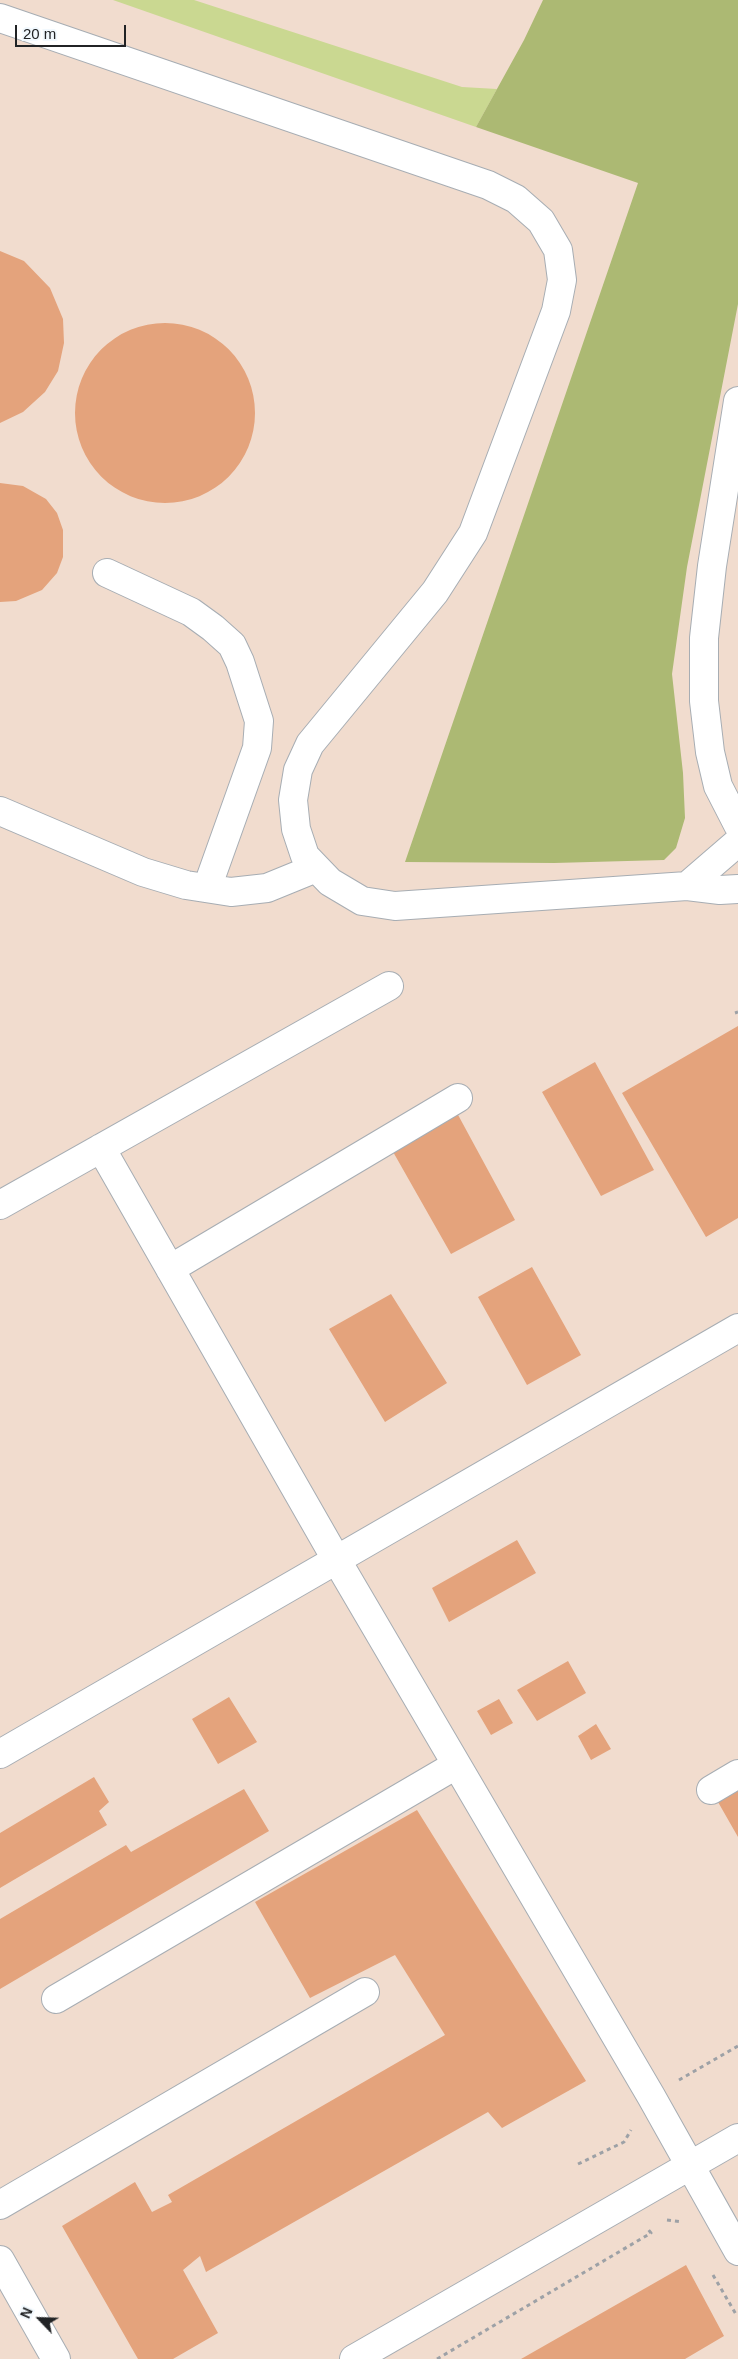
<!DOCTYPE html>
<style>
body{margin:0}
#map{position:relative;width:738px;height:2359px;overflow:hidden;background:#e5ebf1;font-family:Helvetica,sans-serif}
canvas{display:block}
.north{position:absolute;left:15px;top:2294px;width:50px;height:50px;-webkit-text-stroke:4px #f2f9fe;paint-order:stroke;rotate:294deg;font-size:14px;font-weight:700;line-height:20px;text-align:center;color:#212325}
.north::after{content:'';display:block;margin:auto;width:18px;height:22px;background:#212325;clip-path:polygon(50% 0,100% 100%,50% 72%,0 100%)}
.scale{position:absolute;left:15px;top:25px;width:111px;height:22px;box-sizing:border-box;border:2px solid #212325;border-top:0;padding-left:6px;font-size:15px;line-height:18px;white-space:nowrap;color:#212325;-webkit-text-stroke:4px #f2f9fe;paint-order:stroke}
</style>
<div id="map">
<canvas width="738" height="2359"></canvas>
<div class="north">N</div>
<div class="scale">20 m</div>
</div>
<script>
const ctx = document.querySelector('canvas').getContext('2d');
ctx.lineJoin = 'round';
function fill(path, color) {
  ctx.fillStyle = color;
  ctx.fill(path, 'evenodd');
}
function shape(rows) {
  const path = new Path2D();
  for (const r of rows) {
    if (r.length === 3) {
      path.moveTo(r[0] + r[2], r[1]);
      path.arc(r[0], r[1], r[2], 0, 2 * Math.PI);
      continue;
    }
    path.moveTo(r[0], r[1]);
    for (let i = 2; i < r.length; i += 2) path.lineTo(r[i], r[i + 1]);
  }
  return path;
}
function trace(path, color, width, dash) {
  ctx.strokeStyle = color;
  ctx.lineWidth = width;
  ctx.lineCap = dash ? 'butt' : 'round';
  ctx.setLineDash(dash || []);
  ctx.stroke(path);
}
const industrial = shape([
 [0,0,738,0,738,2359,0,2359]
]);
const green = shape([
 [113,0,194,0,462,87,497,89,476,127]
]);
const forest = shape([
 [543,0,738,0,738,304,687,567,672,674,683,773,685,818,676,848,664,860,554,863,405,862,638,183,476,127,524,40]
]);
const building = shape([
 [0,251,24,261,50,288,63,319,64,343,58,371,45,392,23,412,0,423],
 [165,413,90],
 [0,483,23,486,46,499,57,513,63,530,63,557,57,573,42,590,16,601,0,602],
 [738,1026,738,1218,706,1237,622,1093],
 [595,1062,654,1170,601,1196,542,1092],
 [457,1113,515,1220,451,1254,392,1150],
 [532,1267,581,1355,527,1385,478,1297],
 [391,1294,447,1383,385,1422,329,1329],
 [517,1540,536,1573,449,1622,432,1588],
 [568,1661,586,1693,537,1721,517,1690],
 [229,1697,257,1742,218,1764,192,1719],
 [499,1699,513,1723,491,1735,477,1711],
 [596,1724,611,1749,591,1760,578,1736],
 [94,1777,109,1802,99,1811,107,1825,0,1888,0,1833],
 [244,1789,269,1831,0,1989,0,1919,126,1845,131,1852],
 [738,1791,738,1837,718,1802],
 [417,1810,586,2081,502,2128,488,2112,206,2272,200,2256,183,2270,218,2333,173,2359,138,2359,62,2226,135,2182,152,2212,172,2202,168,2195,445,2035,395,1955,310,1998,255,1902],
 [686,2265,724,2336,685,2359,521,2359]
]);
const path = shape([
 [735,1013,738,1012],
 [679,2080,738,2046],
 [578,2164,624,2142,631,2130],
 [667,2220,682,2222],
 [713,2275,737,2316],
 [437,2359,651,2233,647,2228]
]);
const minor = shape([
 [0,18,488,185,516,199,541,221,558,250,562,280,556,311,473,533,435,592,310,744,298,770,293,800,296,829,305,856,330,882,362,901,395,906,687,886],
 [738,401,712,566,704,638,704,701,710,752,718,786,738,825],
 [107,573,191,612,213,628,232,645,240,662,259,721,257,748,207,888],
 [0,811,143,872,186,885,231,892,267,888,316,868],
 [738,842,687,886,720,890,738,889],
 [101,1148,336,1559,651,2096,738,2251],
 [0,1205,389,986],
 [170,1269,458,1098],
 [0,1754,738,1328],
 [711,1790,738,1774],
 [56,1999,456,1765],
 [0,2205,365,1992],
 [0,2260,56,2359],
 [354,2359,738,2138]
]);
fill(industrial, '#f1dcce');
fill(green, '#cad891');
fill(forest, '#acb973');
fill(building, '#e4a37c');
trace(minor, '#a7adb3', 30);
trace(path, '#9da1a6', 3, [4, 4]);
trace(minor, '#fff', 28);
</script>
